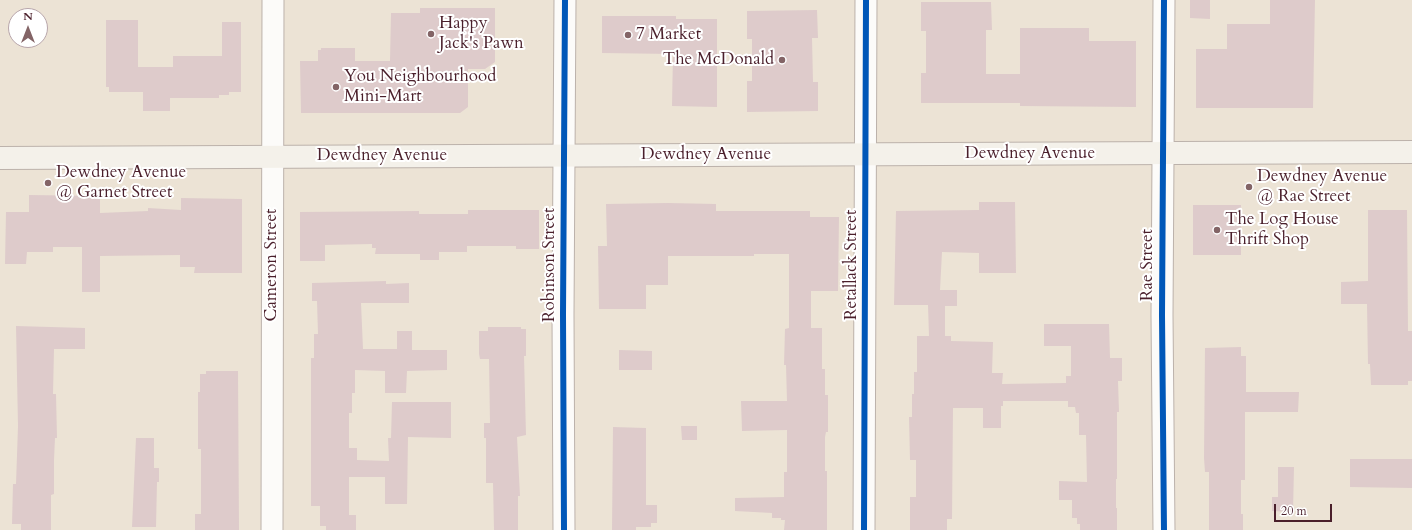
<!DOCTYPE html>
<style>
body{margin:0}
#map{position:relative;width:1412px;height:530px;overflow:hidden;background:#ece3d5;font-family:Cardo,serif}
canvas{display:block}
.north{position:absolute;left:8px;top:8px;width:40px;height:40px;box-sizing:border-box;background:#fff;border:1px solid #b7a5aa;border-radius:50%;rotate:0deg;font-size:11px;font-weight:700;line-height:16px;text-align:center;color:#4a1f2b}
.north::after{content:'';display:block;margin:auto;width:14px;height:18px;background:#836466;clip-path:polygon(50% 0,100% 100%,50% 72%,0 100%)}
.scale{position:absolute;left:1274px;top:504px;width:58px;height:18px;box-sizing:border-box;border:2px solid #4a1f2b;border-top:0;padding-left:5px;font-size:12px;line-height:14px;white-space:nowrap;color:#4a1f2b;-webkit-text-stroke:3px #fff;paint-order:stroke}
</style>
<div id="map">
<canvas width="1412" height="530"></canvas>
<div class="north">N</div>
<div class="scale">20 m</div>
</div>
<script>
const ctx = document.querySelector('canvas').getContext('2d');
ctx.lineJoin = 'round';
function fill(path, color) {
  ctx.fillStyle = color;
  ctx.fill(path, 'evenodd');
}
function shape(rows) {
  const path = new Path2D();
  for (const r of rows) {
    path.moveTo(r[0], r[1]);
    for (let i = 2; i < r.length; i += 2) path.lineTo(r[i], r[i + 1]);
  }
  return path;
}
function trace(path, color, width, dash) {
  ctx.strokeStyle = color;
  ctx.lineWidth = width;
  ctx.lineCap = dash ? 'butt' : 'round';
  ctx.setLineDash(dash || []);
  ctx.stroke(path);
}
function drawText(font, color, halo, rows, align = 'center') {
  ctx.font = font + ' Cardo,serif';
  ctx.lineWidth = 4;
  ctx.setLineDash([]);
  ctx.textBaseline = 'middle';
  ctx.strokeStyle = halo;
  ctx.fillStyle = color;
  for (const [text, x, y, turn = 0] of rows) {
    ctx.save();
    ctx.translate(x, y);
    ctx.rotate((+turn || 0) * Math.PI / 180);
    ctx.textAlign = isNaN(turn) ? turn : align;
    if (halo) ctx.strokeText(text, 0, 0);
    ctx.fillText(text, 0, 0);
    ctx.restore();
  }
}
const building = shape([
 [1190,0,1210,0,1210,19,1190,18],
 [1270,0,1315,0,1313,108,1196,108,1196,49,1227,49,1227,24,1270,24],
 [921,2,991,2,992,30,986,30,986,74,1020,74,1020,28,1089,28,1089,41,1136,41,1136,107,1020,106,1020,103,921,103,921,73,926,73,926,31,921,31],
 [420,8,495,8,495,62,485,69,468,69,468,107,460,113,301,113,300,61,318,61,318,50,321,50,321,48,355,48,355,61,390,61,391,13,420,13],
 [817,10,818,38,812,38,813,82,818,82,818,111,747,112,747,81,752,81,752,39,747,39,747,11],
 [602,16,676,16,676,19,717,19,717,107,672,106,673,54,602,53],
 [106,20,138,20,138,67,173,67,173,56,222,56,222,22,241,22,241,92,229,92,229,95,219,95,219,98,170,98,170,111,143,111,143,92,109,92,109,87,106,87],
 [29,195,100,196,100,213,148,211,148,208,181,210,181,198,242,199,242,273,194,273,195,267,180,267,180,255,100,256,100,292,82,292,82,247,53,247,53,252,27,252,26,264,5,264,6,212,29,212],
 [979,202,1015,202,1016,273,979,273,979,253,942,252,940,290,957,290,957,306,945,306,945,336,951,336,951,341,993,342,992,373,1003,373,1002,384,1066,383,1066,376,1071,376,1071,346,1044,346,1044,324,1109,324,1110,358,1122,358,1122,381,1118,381,1119,412,1117,412,1117,479,1116,479,1116,508,1117,508,1117,530,1080,530,1080,524,1077,524,1077,518,1072,518,1072,500,1059,500,1059,481,1087,482,1086,435,1079,435,1079,413,1076,413,1075,407,1068,407,1068,401,1003,401,1003,406,1001,406,1001,428,983,428,983,408,953,408,952,519,947,519,947,530,910,530,910,497,916,497,916,460,910,460,909,417,912,417,912,394,914,394,914,372,917,372,917,336,929,336,928,305,894,305,896,211,979,210],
 [668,203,716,204,716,211,810,211,810,217,839,217,838,291,811,291,811,328,822,328,822,369,825,369,825,395,828,395,828,432,826,432,825,437,825,471,827,471,827,530,784,530,785,520,781,520,781,518,772,518,772,513,735,511,735,498,784,497,784,472,787,472,787,430,742,431,741,401,787,401,786,365,784,365,785,329,789,328,789,254,754,254,754,256,668,256,668,285,646,285,646,309,599,309,598,246,607,246,606,204],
 [1193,205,1241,205,1241,255,1193,255],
 [468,210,539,210,539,249,516,249,516,246,467,246,467,252,439,252,439,260,420,260,420,254,375,254,376,248,372,248,372,244,325,245,325,261,300,261,300,212,419,211,419,214,468,214],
 [1368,210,1407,210,1408,331,1412,331,1412,381,1408,381,1408,385,1371,385,1370,364,1368,364,1367,304,1341,304,1341,282,1368,281],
 [386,281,386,284,409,283,409,303,361,303,363,349,397,349,397,331,412,331,412,350,447,350,447,370,407,371,406,393,385,393,385,371,355,370,355,393,352,393,352,413,349,413,349,448,357,448,357,460,389,461,388,438,391,438,392,402,451,402,451,438,408,437,407,504,385,504,385,477,349,477,349,515,356,515,356,530,326,530,326,526,320,526,320,506,311,506,311,358,314,358,314,334,318,334,317,301,312,301,312,283],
 [16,326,85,328,85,349,54,349,53,394,56,394,57,438,55,438,54,460,54,494,51,495,51,530,21,530,21,524,12,524,13,484,16,484,18,426],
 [488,327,521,327,521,329,526,329,526,356,524,356,526,435,517,437,520,496,518,496,518,530,494,530,493,483,486,483,486,438,484,438,484,423,490,423,489,359,480,359,479,354,479,331,488,331],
 [1241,347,1241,356,1246,356,1246,392,1299,392,1298,412,1245,412,1245,480,1241,480,1241,514,1243,514,1243,530,1209,530,1209,472,1205,472,1204,458,1205,348],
 [619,350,652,351,652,370,619,370],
 [206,371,238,371,239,530,195,530,195,514,201,514,201,449,198,449,198,392,200,392,200,374,206,374],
 [681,426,697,426,697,440,682,440],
 [613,427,646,428,646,505,657,505,657,523,651,523,651,527,636,527,636,530,612,530],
 [136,438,154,438,154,468,159,468,159,482,157,482,156,527,132,527],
 [1350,459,1412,459,1412,488,1350,487],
 [1278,467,1294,467,1293,512,1272,511,1272,497,1278,497]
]);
const street = shape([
 [1164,0,1162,315,1164,530],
 [272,530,273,0],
 [564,530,563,314,565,0],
 [864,530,866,0]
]);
const secondary = shape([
 [0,158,1412,152]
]);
const cycleway = shape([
 [1164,0,1162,315,1164,530],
 [564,530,563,314,565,0],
 [864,530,866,0]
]);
const markers = [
 [431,34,4,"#836466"],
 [628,35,4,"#836466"],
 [782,60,4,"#836466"],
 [336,87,4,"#836466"],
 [48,183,4,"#836466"],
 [1249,187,4,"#836466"],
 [1217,230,4,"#836466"]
];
const poiNames = [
 ["Happy",439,24],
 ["Jack's Pawn",439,44],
 ["7 Market",636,35],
 ["The McDonald",774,60,"right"],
 ["You Neighbourhood",344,77],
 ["Mini-Mart",344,97],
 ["Dewdney Avenue",56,173],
 ["@ Garnet Street",56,193],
 ["Dewdney Avenue",1257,177],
 ["@ Rae Street",1257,197],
 ["The Log House",1225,220],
 ["Thrift Shop",1225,240]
];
const streetNames = [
 ["Dewdney Avenue",1030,154],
 ["Dewdney Avenue",706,155],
 ["Dewdney Avenue",382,156],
 ["Cameron Street",272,265,-90],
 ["Robinson Street",550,265,-90],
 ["Retallack Street",852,265,-90],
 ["Rae Street",1148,265,-90]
];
fill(building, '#decbcb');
trace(street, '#bcb2ab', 23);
trace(secondary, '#bcb2ab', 24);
trace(street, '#fcfbf9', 21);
trace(secondary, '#f4f1ea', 22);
trace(cycleway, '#0057b8', 6);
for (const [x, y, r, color] of markers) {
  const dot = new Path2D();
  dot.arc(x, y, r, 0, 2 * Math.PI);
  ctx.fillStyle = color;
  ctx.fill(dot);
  trace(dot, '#fff', 1.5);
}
drawText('17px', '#4a1f2b', '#fff', poiNames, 'left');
drawText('17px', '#4a1f2b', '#fff', streetNames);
</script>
